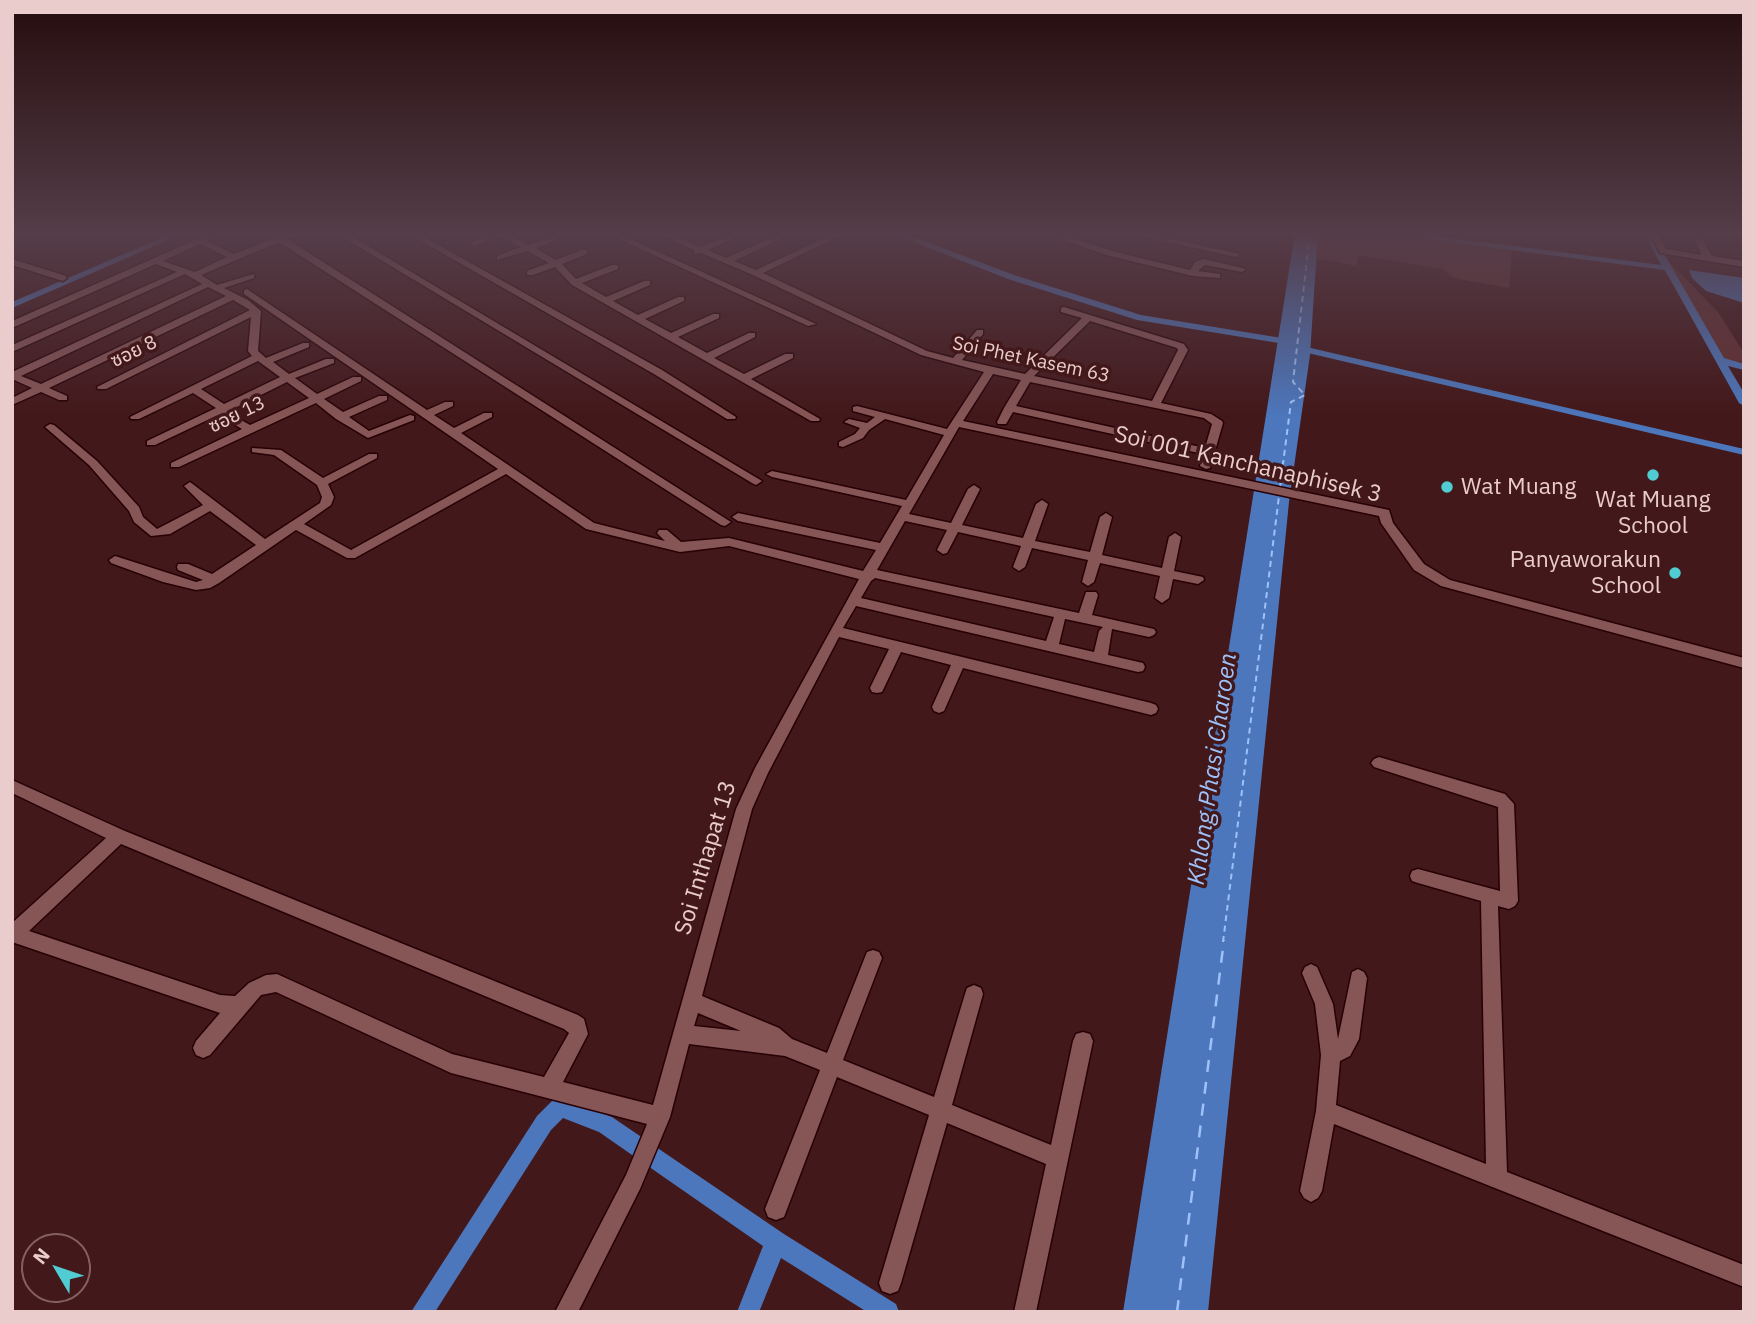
<!DOCTYPE html>
<meta charset="utf-8">
<style>
body{margin:0}
#map{position:relative;width:1756px;height:1324px;overflow:hidden;background:#43181a;font-family:"IBM Plex Sans",sans-serif}
canvas{display:block}
.frame{position:absolute;inset:0;border:14px solid #e9cccb;pointer-events:none}
.north{position:absolute;left:21px;top:1233px;width:70px;height:70px;box-sizing:border-box;background:#43181a;border:2px solid #856061;border-radius:50%;rotate:309deg;font-size:19px;font-weight:700;line-height:28px;text-align:center;color:#e9cccb}
.north::after{content:'';display:block;margin:auto;width:24px;height:32px;background:#51ccd2;clip-path:polygon(50% 0,100% 100%,50% 72%,0 100%)}
</style>
<div id="map">
<canvas width="1756" height="1324"></canvas>
<div class="frame"></div>
<div class="north">N</div>
</div>
<script>
const ctx = document.querySelector('canvas').getContext('2d');
ctx.lineJoin = 'round';
function fill(path, color) {
  ctx.fillStyle = color;
  ctx.fill(path, 'evenodd');
}
function shape(rows) {
  const path = new Path2D();
  for (const r of rows) {
    path.moveTo(r[0], r[1]);
    for (let i = 2; i < r.length; i += 2) path.lineTo(r[i], r[i + 1]);
  }
  return path;
}
function trace(path, color, width, dash) {
  ctx.strokeStyle = color;
  ctx.lineWidth = width;
  ctx.lineCap = dash ? 'butt' : 'round';
  ctx.setLineDash(dash || []);
  ctx.stroke(path);
}
function drawText(font, color, halo, rows, align = 'center') {
  ctx.font = font + ' "IBM Plex Sans","Noto Sans Thai",sans-serif';
  ctx.lineWidth = 7;
  ctx.setLineDash([]);
  ctx.textBaseline = 'middle';
  ctx.strokeStyle = halo;
  ctx.fillStyle = color;
  for (const [text, x, y, turn = 0] of rows) {
    ctx.save();
    ctx.translate(x, y);
    ctx.rotate((+turn || 0) * Math.PI / 180);
    ctx.textAlign = isNaN(turn) ? turn : align;
    if (halo) ctx.strokeText(text, 0, 0);
    ctx.fillText(text, 0, 0);
    ctx.restore();
  }
}
const green = shape([
 [1318,233,1397,233,1512,250,1509,288,1453,278,1443,269,1358,255,1357,266,1316,258],
 [1665,258,1718,312,1744,353,1744,369,1717,361,1664,269]
]);
const water = shape([
 [1295,233,1318,233,1310,355,1289,502,1208,1312,1123,1312],
 [1689,270,1744,278,1744,303,1706,291,1692,278]
]);
const canal = shape([
 [173,233,184,233,12,308,12,302,173,233],
 [891,233,903,233,1014,275,1141,315,1294,340,1297,341,1298,345,1744,449,1744,455,1295,350,1292,349,1291,345,1137,320,1008,279,891,233],
 [1390,233,1414,233,1661,265,1644,233,1652,233,1724,358,1744,364,1744,370,1728,366,1744,393,1744,406,1739,403,1665,270,1394,235,1390,233],
 [560,1097,612,1117,784,1234,896,1304,899,1312,867,1312,781,1258,759,1312,737,1312,763,1246,599,1132,563,1118,551,1130,435,1312,411,1312,537,1116,553,1100,560,1097]
]);
const ferryFar1 = shape([
 [1280,487,1291,402,1305,395,1293,382,1310,233],
 [1223,942,1279,496]
]);
const ferry = shape([
 [1177,1312,1224,940]
]);
const minor = shape([
 [211,233,222,233,207,241,234,254,274,238,267,233,277,233,281,236,302,233,287,239,731,522,725,526,721,525,279,242,201,275,217,285,254,274,254,278,224,288,248,300,261,311,258,351,266,358,303,343,309,343,309,347,273,362,289,374,326,359,334,359,334,363,295,378,317,394,353,377,361,377,361,381,324,399,343,412,379,396,387,396,387,400,349,417,369,431,410,415,414,416,414,420,368,438,336,419,316,403,179,467,171,467,171,463,242,429,218,415,155,445,147,445,147,441,216,408,193,393,139,419,131,419,130,417,252,356,248,351,251,317,106,389,98,389,97,387,250,310,233,300,49,388,67,396,67,400,59,400,41,392,12,405,12,398,32,388,12,379,12,372,202,284,185,274,12,352,12,345,177,272,156,264,12,328,12,321,211,233],
 [200,244,227,257,195,272,163,261,200,244],
 [208,287,226,296,41,384,21,376,208,287],
 [258,361,280,377,224,404,201,389,258,361],
 [287,382,309,398,250,425,227,412,287,382],
 [336,233,346,233,762,481,756,485,752,483,336,233],
 [407,233,417,233,662,370,736,417,735,419,727,419,654,374,407,233],
 [492,233,506,233,528,245,557,236,557,240,535,248,556,260,581,250,587,250,587,254,562,264,576,279,612,265,618,265,618,269,582,283,606,297,644,281,650,281,650,285,613,301,638,315,678,297,684,297,684,301,645,319,671,333,713,314,719,314,719,318,678,337,707,353,749,333,755,333,755,337,714,358,744,374,785,354,793,354,793,358,751,379,820,419,819,421,811,421,572,285,555,267,533,275,527,275,527,271,549,263,527,251,497,260,497,256,521,247,500,236,474,246,470,243,492,233],
 [606,233,617,233,816,324,808,326,606,233],
 [656,233,667,233,701,247,734,233,745,233,708,250,726,258,782,233,793,233,734,261,756,270,835,233,846,233,763,273,927,351,953,358,977,330,983,330,983,334,962,360,1025,374,1082,318,1061,312,1061,308,1064,307,1184,344,1188,350,1161,403,1211,414,1222,421,1223,423,1210,468,1206,469,1200,466,1203,454,1013,412,1006,424,998,424,997,422,1004,408,1021,380,993,374,963,421,1389,510,1393,523,1424,564,1450,580,1744,658,1744,668,1441,586,1414,570,1381,523,1379,516,959,427,909,514,951,523,968,489,974,485,980,489,962,525,1023,538,1036,504,1042,500,1048,504,1035,541,1090,552,1100,517,1106,513,1112,517,1102,555,1162,568,1169,537,1175,533,1181,537,1174,571,1203,577,1204,580,1198,584,1173,579,1169,598,1162,603,1155,598,1160,576,1100,563,1094,582,1088,586,1082,582,1088,560,1032,548,1025,567,1019,571,1013,567,1021,546,958,532,947,553,943,554,937,550,947,530,905,521,877,570,1079,613,1086,592,1096,592,1098,595,1092,615,1154,629,1156,632,1154,635,1149,637,1112,629,1108,655,1143,663,1145,667,1143,671,1138,672,856,606,843,628,1151,703,1156,705,1158,709,1156,713,1151,715,963,668,944,711,939,713,934,711,932,707,951,665,901,652,882,692,877,693,872,692,870,688,889,649,839,637,768,773,752,809,702,996,779,1028,792,1039,827,1053,867,952,873,950,879,952,882,958,843,1060,934,1097,965,994,967,988,974,985,981,988,983,994,952,1105,1051,1145,1073,1041,1076,1034,1083,1032,1090,1034,1093,1041,1036,1312,1014,1312,1046,1164,947,1123,901,1283,898,1291,890,1294,882,1291,879,1283,929,1115,837,1077,784,1217,776,1220,768,1217,765,1209,820,1070,785,1056,689,1044,670,1117,640,1189,578,1312,555,1312,626,1175,647,1124,451,1073,276,992,261,995,210,1055,203,1058,196,1055,193,1048,196,1041,220,1013,12,942,12,923,106,838,12,793,12,780,125,831,578,1015,584,1019,588,1034,563,1082,653,1105,736,809,755,768,859,579,729,546,680,552,586,529,506,474,355,558,347,558,296,530,219,583,210,588,196,590,163,582,111,563,109,560,115,556,196,582,203,580,178,570,177,567,178,564,188,564,212,574,256,545,210,511,170,534,151,536,134,522,129,511,89,465,45,427,50,424,54,425,97,461,139,507,143,517,157,529,203,505,184,486,190,482,265,539,320,503,322,497,317,485,274,455,252,452,252,448,281,450,323,478,369,454,377,454,377,458,328,484,334,497,331,505,304,524,351,550,498,469,244,294,244,290,247,289,427,410,445,402,453,402,453,406,434,415,454,428,484,413,492,413,492,417,461,433,594,523,665,541,657,533,659,530,667,530,681,542,729,538,863,571,876,550,738,521,732,517,738,513,880,543,902,506,772,477,766,474,772,471,906,500,944,435,885,419,869,430,863,438,843,447,839,446,839,442,855,434,860,428,844,422,849,419,867,423,875,417,853,411,853,407,857,406,947,429,984,372,921,355,753,275,701,253,694,254,694,250,656,233],
 [1090,321,1177,348,1178,350,1152,401,1034,376,1090,321],
 [1030,382,1204,418,1212,424,1205,448,1016,406,1030,382],
 [875,578,1054,617,1046,641,861,598,871,581,875,578],
 [1065,619,1103,627,1099,631,1094,652,1059,644,1065,619],
 [121,844,564,1029,569,1033,544,1077,452,1054,277,974,266,975,249,983,235,996,220,995,29,931,121,844],
 [698,1013,741,1031,694,1026,698,1013],
 [1043,233,1056,233,1116,252,1190,270,1195,262,1204,259,1246,269,1242,272,1205,265,1198,271,1220,274,1220,278,1193,276,1110,256,1043,233],
 [1126,233,1143,233,1240,254,1236,257,1126,233],
 [1650,233,1658,233,1666,249,1702,255,1695,240,1702,238,1712,256,1744,261,1744,267,1660,253,1650,233],
 [12,259,66,276,67,278,63,281,12,265,12,259],
 [1379,757,1505,794,1514,804,1518,901,1515,906,1509,909,1498,906,1507,1172,1744,1265,1744,1287,1334,1124,1322,1191,1318,1198,1311,1202,1304,1198,1300,1191,1316,1111,1321,1055,1315,1004,1302,973,1305,967,1311,964,1317,967,1333,1004,1338,1039,1352,972,1358,969,1364,972,1367,978,1359,1039,1350,1056,1340,1061,1336,1105,1486,1164,1481,901,1418,883,1412,881,1410,876,1412,871,1418,869,1500,891,1498,807,1374,767,1371,763,1374,759,1379,757]
]);
const markers = [
 [1653,475,7,"#51ccd2"],
 [1447,487,7,"#51ccd2"],
 [1675,573,7,"#51ccd2"]
];
const farStreetnames = [
 ["ซอย 8",134,352,-26],
 ["Soi Phet Kasem 63",1031,360,12],
 ["ซอย 13",237,415,-26]
];
const streetNames = [
 ["Soi 001 Kanchanaphisek 3",1248,465,13],
 ["Soi Inthapat 13",706,858,-73]
];
const poiNames = [
 ["Wat Muang",1461,487],
 ["Wat Muang",1653,500,"center"],
 ["School",1653,526,"center"],
 ["Panyaworakun",1661,560,"right"],
 ["School",1661,586,"right"]
];
const waterNames = [
 ["Khlong Phasi Charoen",1213,769,-82]
];
fill(green, '#622f30');
fill(water, '#4c77bd');
fill(canal, '#4c77bd');
trace(ferryFar1, '#9ec1fa', 2, [6, 4.5]);
trace(ferry, '#9ec1fa', 2.5, [12, 10]);
trace(minor, '#270105', 3);
fill(minor, '#865555');
const sky = ctx.createLinearGradient(0, 0, 0, 418);
sky.addColorStop(0, '#250d0e');
sky.addColorStop(0.56, '#553d49');
sky.addColorStop(1, '#553d4900');
ctx.fillStyle = sky;
ctx.fillRect(0, 0, 1756, 418);
for (const [x, y, r, color] of markers) {
  const dot = new Path2D();
  dot.arc(x, y, r, 0, 2 * Math.PI);
  ctx.fillStyle = color;
  ctx.fill(dot);
  trace(dot, '#43181a', 2.5);
}
drawText('19px', '#e9cccb', '#43181a', farStreetnames);
drawText('23px', '#e9cccb', '#43181a', streetNames);
drawText('23px', '#e9cccb', '#43181a', poiNames, 'left');
drawText('italic 24px', '#9ec1fa', '#43181a', waterNames);
</script>
